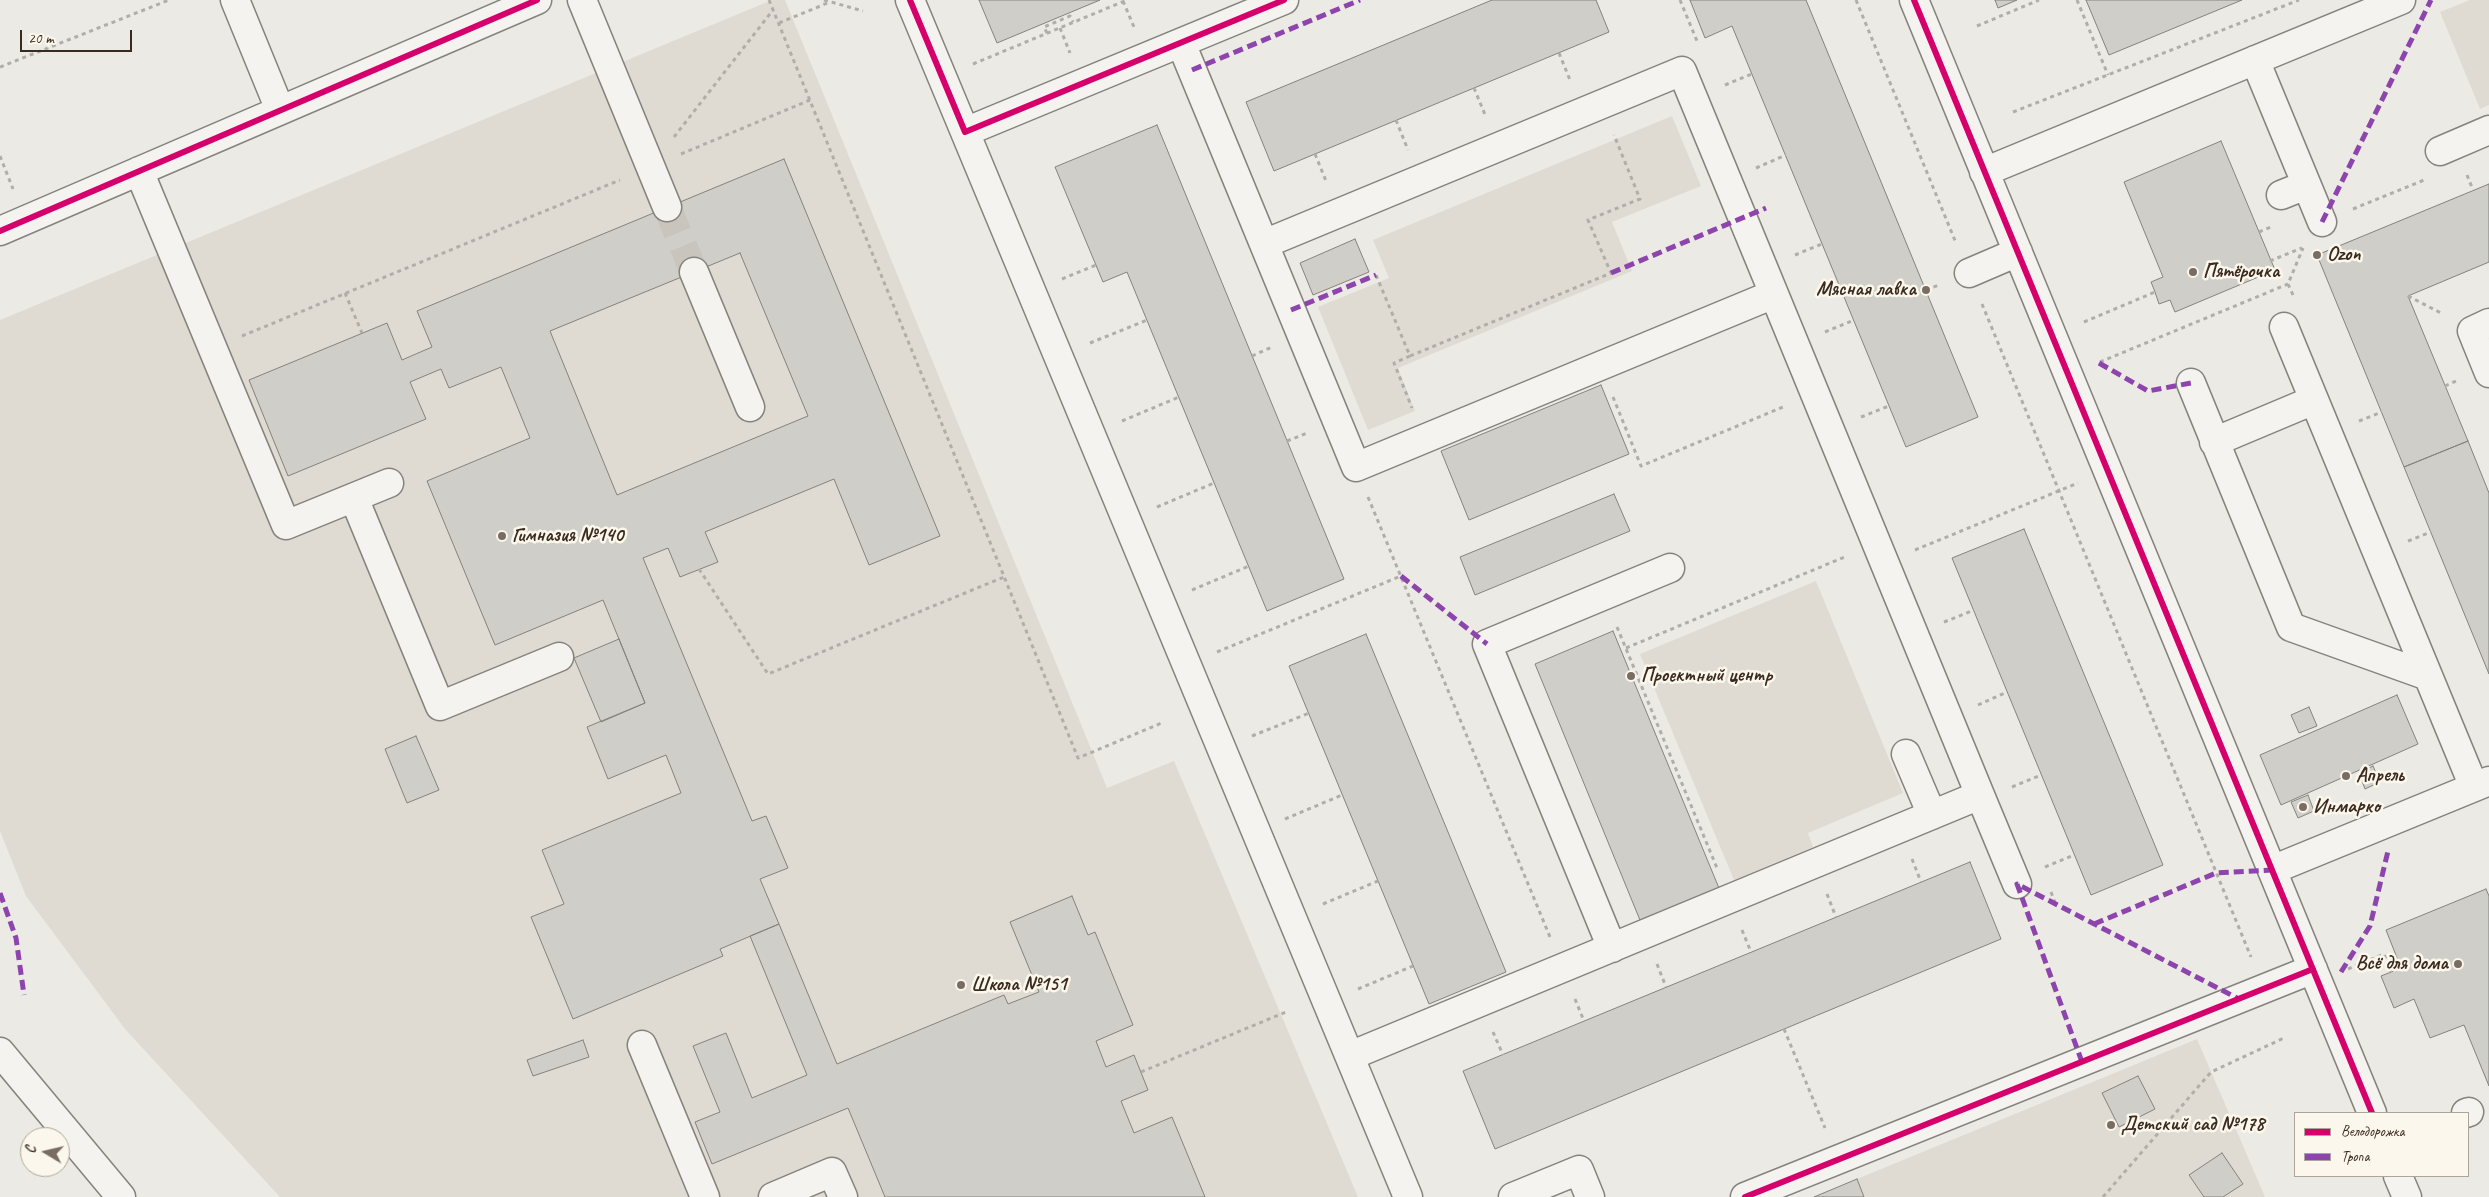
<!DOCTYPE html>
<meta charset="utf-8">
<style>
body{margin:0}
#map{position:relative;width:2489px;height:1197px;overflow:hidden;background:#eceae4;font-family:Caveat,sans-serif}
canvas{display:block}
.legend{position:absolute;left:2294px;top:1112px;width:175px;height:65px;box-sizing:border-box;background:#fbf7ec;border:1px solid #aea59a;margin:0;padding:6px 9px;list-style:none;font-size:15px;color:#3b2a1e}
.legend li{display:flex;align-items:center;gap:10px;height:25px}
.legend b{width:25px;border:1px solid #aea59a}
.north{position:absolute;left:20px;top:1127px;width:50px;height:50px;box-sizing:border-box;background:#fbf7ec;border:1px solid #aea59a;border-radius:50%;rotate:279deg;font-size:14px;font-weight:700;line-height:20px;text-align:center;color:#3b2a1e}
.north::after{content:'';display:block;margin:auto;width:18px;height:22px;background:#796d63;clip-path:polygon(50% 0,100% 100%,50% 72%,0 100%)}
.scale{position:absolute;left:20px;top:30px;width:112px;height:22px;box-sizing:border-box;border:2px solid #3b2a1e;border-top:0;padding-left:6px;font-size:15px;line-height:18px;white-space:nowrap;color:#3b2a1e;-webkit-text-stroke:4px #fbf7ec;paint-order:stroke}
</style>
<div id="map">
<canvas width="2489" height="1197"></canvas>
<ul class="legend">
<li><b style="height:6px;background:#d6006c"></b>Велодорожка</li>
<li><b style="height:6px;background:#8e44ad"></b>Тропа</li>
</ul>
<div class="north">С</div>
<div class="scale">20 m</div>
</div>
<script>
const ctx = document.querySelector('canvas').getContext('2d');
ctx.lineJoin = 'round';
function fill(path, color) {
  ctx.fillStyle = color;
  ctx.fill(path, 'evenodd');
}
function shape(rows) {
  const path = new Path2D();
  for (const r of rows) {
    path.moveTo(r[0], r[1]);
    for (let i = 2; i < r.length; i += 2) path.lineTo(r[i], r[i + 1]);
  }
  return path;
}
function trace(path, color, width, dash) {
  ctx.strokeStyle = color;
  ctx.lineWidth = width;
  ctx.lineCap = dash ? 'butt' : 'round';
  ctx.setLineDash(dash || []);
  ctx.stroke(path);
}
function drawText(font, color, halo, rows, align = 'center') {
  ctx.font = font + ' Caveat,sans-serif';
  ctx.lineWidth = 5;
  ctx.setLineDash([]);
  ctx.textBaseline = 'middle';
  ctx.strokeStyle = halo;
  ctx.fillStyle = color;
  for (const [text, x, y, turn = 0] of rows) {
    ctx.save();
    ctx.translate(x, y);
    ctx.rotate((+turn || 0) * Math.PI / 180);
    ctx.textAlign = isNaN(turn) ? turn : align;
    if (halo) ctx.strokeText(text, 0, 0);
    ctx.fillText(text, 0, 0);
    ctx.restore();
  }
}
const built = shape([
 [772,0,785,0,1107,788,1174,761,1358,1197,280,1197,125,1029,26,896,0,831,0,320],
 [2470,0,2489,0,2489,105,2480,109,2440,12],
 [1672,116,1701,186,1612,222,1632,271,1398,368,1415,411,1368,430,1318,307,1389,278,1373,240],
 [1816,581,1903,793,1808,833,1813,847,1734,880,1640,654],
 [2197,1039,2265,1197,1814,1197,1857,1179]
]);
const building = shape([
 [979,0,1100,0,997,43,979,0],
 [1492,0,1596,0,1609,32,1274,171,1246,102,1492,0],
 [1690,0,1806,0,1978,417,1906,447,1732,26,1705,38,1690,0],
 [1995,0,2017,0,1998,8,1995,0],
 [2086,0,2242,0,2109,55,2086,0],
 [1157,125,1344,579,1267,611,1127,272,1103,282,1055,167,1157,125],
 [2221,141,2275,270,2175,312,2170,300,2159,304,2155,292,2151,282,2163,277,2124,182,2221,141],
 [784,159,940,536,869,565,834,479,705,532,718,562,680,577,668,548,643,558,752,821,766,816,788,868,760,879,779,924,720,949,723,956,573,1019,531,917,564,904,542,850,681,793,666,755,608,779,587,727,645,703,603,600,495,645,427,481,530,438,501,367,449,388,441,369,410,382,426,419,288,476,249,380,387,323,402,360,432,347,417,311,784,159],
 [740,253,808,416,617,495,550,331,740,253],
 [2489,184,2489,262,2408,296,2468,441,2404,467,2317,255,2489,184],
 [1355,239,1369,272,1313,295,1300,263,1355,239],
 [1601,385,1629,454,1469,520,1441,451,1601,385],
 [2468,441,2489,493,2489,674,2404,467,2468,441],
 [1614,494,1630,531,1475,595,1460,557,1614,494],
 [2024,529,2163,865,2091,895,1952,558,2024,529],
 [1613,631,1721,893,1642,925,1535,664,1613,631],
 [1366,634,1506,972,1429,1004,1289,666,1366,634],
 [619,639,645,703,601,722,574,658,619,639],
 [2397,695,2418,744,2281,805,2260,755,2397,695],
 [2309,707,2317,726,2299,733,2291,715,2309,707],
 [416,736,439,790,407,803,385,749,416,736],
 [2373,766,2380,782,2365,789,2359,773,2373,766],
 [2308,795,2314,811,2298,818,2291,802,2308,795],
 [1970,862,2001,939,1495,1149,1463,1071,1970,862],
 [2486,889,2489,896,2489,1086,2464,1025,2430,1038,2414,999,2394,1008,2381,976,2401,968,2386,930,2486,889],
 [1072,896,1088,935,1095,932,1133,1025,1096,1041,1106,1067,1134,1055,1148,1090,1121,1101,1134,1133,1172,1117,1205,1197,885,1197,848,1108,712,1164,695,1122,720,1112,693,1046,726,1033,752,1098,807,1075,750,936,779,924,837,1064,1004,995,1008,1004,1039,992,1010,922,1072,896],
 [583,1040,589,1057,533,1076,527,1060,583,1040],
 [2138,1076,2155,1109,2119,1127,2102,1093,2138,1076],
 [2222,1153,2243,1184,2223,1197,2204,1197,2189,1175,2222,1153],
 [1857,1179,1864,1197,1814,1197,1857,1179]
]);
const minorTunnel = shape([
 [667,207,694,272]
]);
const path = shape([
 [769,0,1078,758,1164,722],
 [824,0,863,11],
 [1680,0,1697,41],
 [1856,0,1956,243],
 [2077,0,2108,75],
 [1123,1,1134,27],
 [779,23,830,2],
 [1977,26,2039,0],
 [1060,28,1070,53],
 [1047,33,1044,27,1070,16,1073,22],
 [1559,53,1570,80],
 [973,64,1127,0],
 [0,67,169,0],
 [1725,85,1752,74],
 [1474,88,1486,117],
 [2013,112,2299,0],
 [1396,120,1408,150],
 [674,137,773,10],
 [681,154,810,100],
 [1315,154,1326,181],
 [0,156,13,189],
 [1756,168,1786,155],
 [2467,175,2473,190],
 [2353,209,2424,180],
 [2259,232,2271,227],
 [1795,255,1822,244],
 [2270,261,2302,248],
 [1376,275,1410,356,1611,273,1588,220,1640,199,1614,135],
 [1062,279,1096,265],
 [1926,290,1939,285],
 [345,293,362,333],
 [2293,295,2288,284,2303,248],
 [2408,296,2443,314],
 [1982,304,2251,957],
 [2084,322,2155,292],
 [1825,332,1854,320],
 [242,336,620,180],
 [1090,343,1147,320],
 [1252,356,1272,347],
 [1410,356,1394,363,1412,408],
 [2100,362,2288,284],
 [2445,386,2456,381],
 [1613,397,1641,466,1783,407],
 [1861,417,1889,406],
 [1122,421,1179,397],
 [2359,421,2382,412],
 [1287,441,1307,433],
 [1368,497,1550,937],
 [1157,507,1214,483],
 [2408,541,2431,532],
 [1915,550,2078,483],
 [699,569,768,674,1004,577],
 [1192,590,1249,566],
 [1944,622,1974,610],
 [1617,627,1717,868],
 [1626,648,1847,556],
 [1217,652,1401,576],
 [1978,705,2007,692],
 [1252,736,1309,713],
 [2012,787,2041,775],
 [1285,819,1342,795],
 [1912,859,1921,882],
 [2045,867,2074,855],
 [2051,892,2056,905],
 [1827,894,1836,917],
 [1323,904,1378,881],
 [1742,930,1751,952],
 [1657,964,1666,987],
 [2348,969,2384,954,2391,972],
 [1358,989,1413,966],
 [1575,999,1584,1021],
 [1784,1029,1825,1128],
 [1493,1032,1503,1055],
 [1141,1072,1286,1012],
 [2103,1197,2211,1072,2284,1038]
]);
const minor = shape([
 [235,0,280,110],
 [582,0,667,207],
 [910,0,965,132,1284,0],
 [1914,0,2372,1113],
 [1181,43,1356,467,1774,294,1980,795,1350,1056],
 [2255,60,2322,222],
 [965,132,1408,1197],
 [2440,151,2489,130],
 [139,171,286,525,389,483],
 [1984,172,2401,0],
 [2281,195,2306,185],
 [0,231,537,0],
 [1264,244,1682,71,1774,294],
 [694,272,750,407],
 [1969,273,2018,252],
 [2489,323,2472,331,2489,373],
 [2284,327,2474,787],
 [2191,383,2291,627,2428,676],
 [2214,442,2314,400],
 [354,498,440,706,559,657],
 [1906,754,1932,815],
 [1980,795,2017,884],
 [2272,870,2489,781],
 [1612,948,1487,644,1670,568],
 [642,1045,705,1197],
 [2466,1113,2469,1112],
 [2398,1176,2407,1197],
 [773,1197,832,1172,843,1197],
 [1513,1197,1579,1170,1590,1197],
 [1745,1197,2313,969]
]);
const major = shape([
 [0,1052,121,1197]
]);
const quiet = shape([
 [1192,70,1360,0],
 [2322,222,2431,0],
 [1611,273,1766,208],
 [1291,310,1376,275],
 [2099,363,2148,391,2191,383],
 [1401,576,1487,644],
 [0,893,16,938,24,995],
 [2094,924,2216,873,2272,870],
 [2341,972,2370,926,2388,851],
 [2082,1062,2017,884,2239,999]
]);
const cycleway = shape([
 [910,0,965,132,1284,0],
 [1914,0,2372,1113],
 [0,231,537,0],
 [1745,1197,2313,969]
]);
const markers = [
 [2317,255,5,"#796d63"],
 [2193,272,5,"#796d63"],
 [1926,290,5,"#796d63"],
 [502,536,5,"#796d63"],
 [1631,676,5,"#796d63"],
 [2346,776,5,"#796d63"],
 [2303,807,5,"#796d63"],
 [2458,964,5,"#796d63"],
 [961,985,5,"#796d63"],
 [2111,1125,5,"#796d63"]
];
const poiNames = [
 ["Ozon",2327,255],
 ["Пятёрочка",2203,272],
 ["Мясная лавка",1916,290,"right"],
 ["Гимназия №140",512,536],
 ["Проектный центр",1641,676],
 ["Апрель",2356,776],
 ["Инмарко",2313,807],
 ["Всё для дома",2448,964,"right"],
 ["Школа №151",971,985],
 ["Детский сад №178",2121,1125]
];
fill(built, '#dfdbd2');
fill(building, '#d0cec9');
trace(building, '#86827c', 1);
trace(minorTunnel, '#c9c4bc', 28, [28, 14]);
trace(minor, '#86827c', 31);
trace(major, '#86827c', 31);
trace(path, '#b1aeaa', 3, [4, 4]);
trace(minor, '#f4f3ef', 28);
trace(major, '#f4f3ef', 28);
trace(quiet, '#8e44ad', 5, [10, 5]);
trace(cycleway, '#d6006c', 6);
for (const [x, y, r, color] of markers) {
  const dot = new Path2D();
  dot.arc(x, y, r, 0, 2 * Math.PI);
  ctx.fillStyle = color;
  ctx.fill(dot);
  trace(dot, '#fbf7ec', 2);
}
drawText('bold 20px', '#3b2a1e', '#fbf7ec', poiNames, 'left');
</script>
